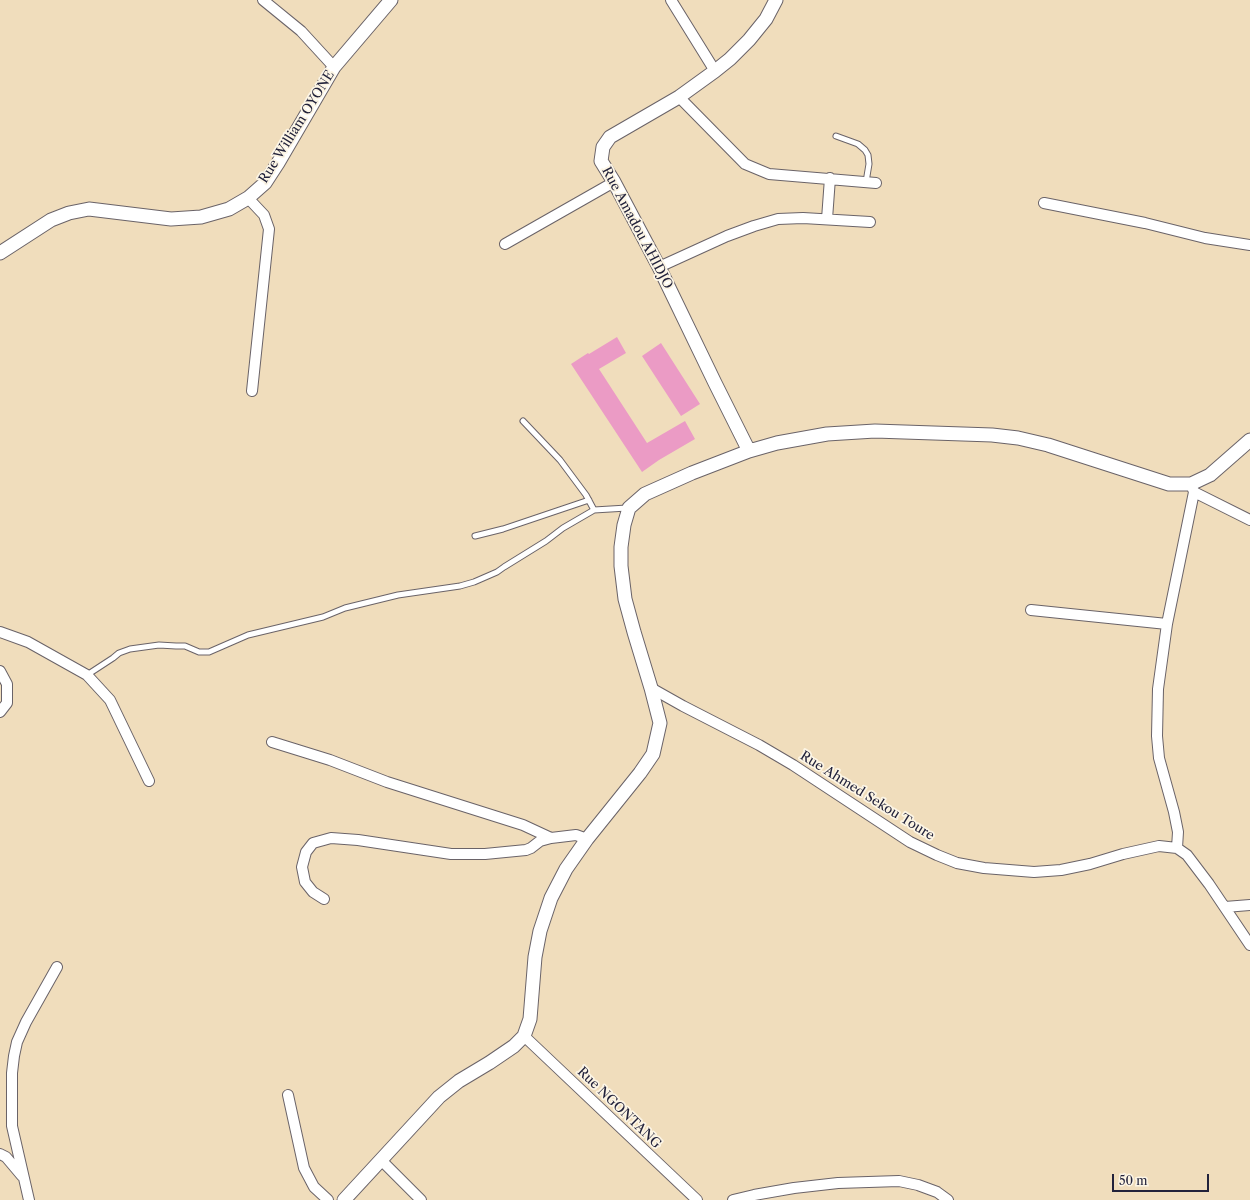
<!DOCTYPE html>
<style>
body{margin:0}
#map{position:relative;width:1250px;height:1200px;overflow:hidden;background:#f0ddbc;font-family:"Libre Caslon Text",serif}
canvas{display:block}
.scale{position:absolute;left:1112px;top:1174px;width:97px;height:18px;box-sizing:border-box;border:2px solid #22223b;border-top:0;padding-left:5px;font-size:12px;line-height:14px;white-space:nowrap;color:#22223b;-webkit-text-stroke:3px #fcf5e5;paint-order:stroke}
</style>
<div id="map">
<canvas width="1250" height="1200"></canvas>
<div class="scale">50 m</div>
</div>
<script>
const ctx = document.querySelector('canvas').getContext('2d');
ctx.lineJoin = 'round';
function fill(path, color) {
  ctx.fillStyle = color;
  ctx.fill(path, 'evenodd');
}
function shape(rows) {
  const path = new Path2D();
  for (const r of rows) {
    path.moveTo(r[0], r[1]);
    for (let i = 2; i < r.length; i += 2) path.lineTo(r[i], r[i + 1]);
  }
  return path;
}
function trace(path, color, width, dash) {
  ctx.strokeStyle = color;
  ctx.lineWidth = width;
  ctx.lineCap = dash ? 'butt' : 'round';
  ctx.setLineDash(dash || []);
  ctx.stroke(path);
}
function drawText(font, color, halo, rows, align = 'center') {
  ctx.font = font + ' "Libre Caslon Text",serif';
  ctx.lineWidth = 3.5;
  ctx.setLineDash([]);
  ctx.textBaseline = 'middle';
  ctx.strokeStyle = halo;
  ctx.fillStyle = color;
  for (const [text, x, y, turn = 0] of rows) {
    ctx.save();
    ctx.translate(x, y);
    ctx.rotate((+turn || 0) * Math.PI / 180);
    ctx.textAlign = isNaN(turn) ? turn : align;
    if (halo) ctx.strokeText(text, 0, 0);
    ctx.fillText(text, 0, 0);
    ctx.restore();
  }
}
const building = shape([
 [617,337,626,353,599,369,647,443,685,421,695,439,659,460,642,472,571,364,588,353,589,354],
 [661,343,700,404,681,416,642,356]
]);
const service = shape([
 [836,136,858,144,865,150,868,155,869,164,866,182],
 [523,421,560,460,586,495,594,510],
 [475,536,503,529,589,500],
 [87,675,113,658,119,653,130,649,159,645,176,646,185,646,199,652,209,652,248,635,323,617,345,608,398,595,460,586,474,582,497,572,504,567,546,541,563,528,594,510,627,508]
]);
const minor = shape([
 [263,0,301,31,334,67],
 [671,0,715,71],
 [679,97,745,164,769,174,876,183],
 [248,198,264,215,269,229,252,391],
 [1044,203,1145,223,1205,238,1250,245],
 [827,219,830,178],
 [505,244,614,182],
 [659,267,727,236,754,226,778,219,803,218,870,222],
 [1194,492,1250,520],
 [1031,610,1167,624],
 [0,632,28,642,87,675,110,700,149,781],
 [0,671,7,684,7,703,0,712],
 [651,688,683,706,759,745,793,765,910,842,937,855,957,863,984,868,1034,872,1061,870,1090,864,1123,854,1159,846,1177,848,1187,855,1209,884,1250,945],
 [272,742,330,760,387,782,523,825,551,838,576,835,587,839],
 [1177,848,1178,832,1174,812,1159,758,1157,736,1158,689,1167,624,1194,492,1191,484],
 [324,899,313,892,305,882,302,867,306,852,313,843,331,838,358,840,451,854,485,854,526,850,531,848,540,841,551,838],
 [1225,907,1250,905],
 [524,1036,697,1200],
 [288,1095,304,1168,314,1187,328,1200],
 [0,1154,6,1157,22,1176],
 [381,1160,421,1200],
 [29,1200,12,1126,12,1073,14,1056,17,1042,26,1022,57,967],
 [733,1200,754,1195,794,1188,838,1183,899,1181,918,1185,937,1192,948,1200]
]);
const tertiary = shape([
 [0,253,51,220,69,213,89,209,171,219,201,217,229,209,248,198,265,183,278,163,334,67,391,0],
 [749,451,715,383,659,267,614,182,601,161,603,147,610,137,679,97,715,71,730,59,749,40,766,19,776,0],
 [344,1200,439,1097,459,1081,489,1063,514,1046,524,1036,530,1019,535,957,540,931,551,898,566,869,587,839,640,773,653,754,660,723,651,688,634,632,625,599,621,566,621,547,624,525,629,508,645,494,692,473,749,451,777,443,827,434,875,431,992,435,1018,438,1048,445,1169,484,1191,484,1210,475,1250,440]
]);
const streetNames = [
 ["Rue William OYONE",297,127,-58],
 ["Rue Amadou AHIDJO",637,228,62],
 ["Rue Ahmed Sekou Toure",867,796,32],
 ["Rue NGONTANG",619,1108,44]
];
fill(building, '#eb9bc5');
trace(service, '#6a6368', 7);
trace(minor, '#6a6368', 12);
trace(tertiary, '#6a6368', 15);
trace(service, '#fff', 5);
trace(minor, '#fff', 10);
trace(tertiary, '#fff', 13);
drawText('13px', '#22223b', '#fcf5e5', streetNames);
</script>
